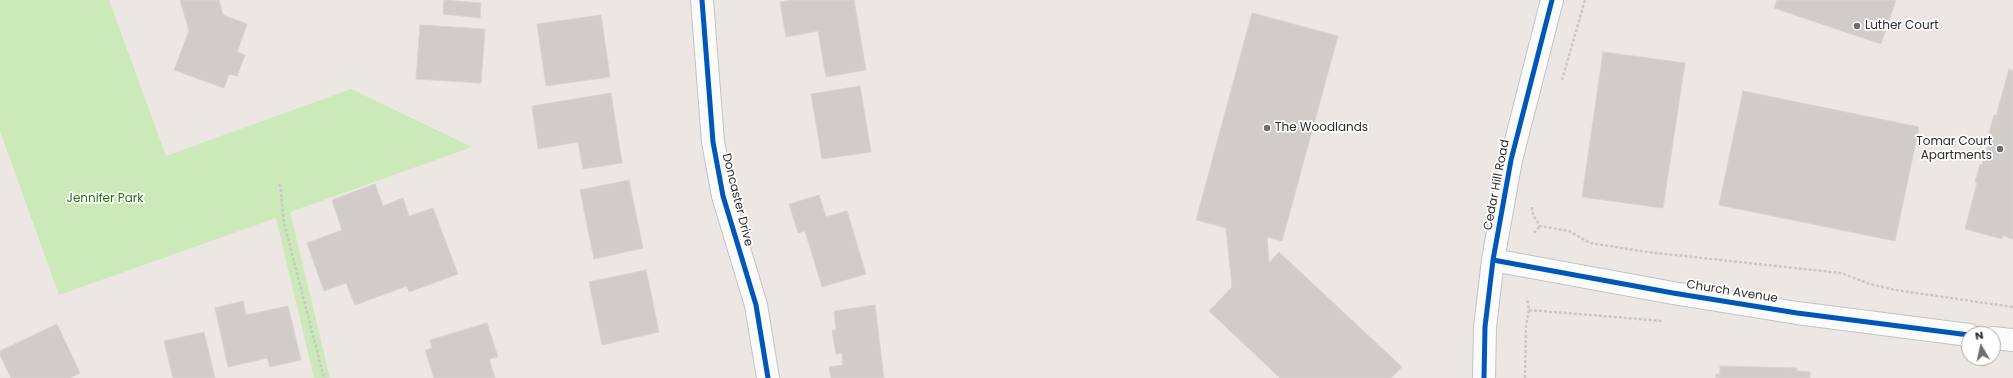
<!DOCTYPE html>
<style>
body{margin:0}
#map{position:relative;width:2013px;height:378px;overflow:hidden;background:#ece7e2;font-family:Poppins,sans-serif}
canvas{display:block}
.north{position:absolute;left:1961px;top:326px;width:40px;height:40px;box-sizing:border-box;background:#fff;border:1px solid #ababab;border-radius:50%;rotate:351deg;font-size:11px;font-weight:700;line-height:16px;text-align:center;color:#2d2d2d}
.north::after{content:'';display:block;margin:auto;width:14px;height:18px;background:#706e6c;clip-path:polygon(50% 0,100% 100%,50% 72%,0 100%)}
</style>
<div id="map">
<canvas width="2013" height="378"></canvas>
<div class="north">N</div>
</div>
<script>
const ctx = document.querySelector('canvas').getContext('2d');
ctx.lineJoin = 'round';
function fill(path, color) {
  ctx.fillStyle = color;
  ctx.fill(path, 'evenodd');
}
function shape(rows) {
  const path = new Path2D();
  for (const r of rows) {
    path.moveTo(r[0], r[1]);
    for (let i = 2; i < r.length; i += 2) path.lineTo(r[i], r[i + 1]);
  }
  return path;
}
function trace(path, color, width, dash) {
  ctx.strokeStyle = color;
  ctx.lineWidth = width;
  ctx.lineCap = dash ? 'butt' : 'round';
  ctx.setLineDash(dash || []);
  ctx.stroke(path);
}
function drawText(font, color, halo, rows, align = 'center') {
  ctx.font = font + ' Poppins,sans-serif';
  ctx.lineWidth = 3.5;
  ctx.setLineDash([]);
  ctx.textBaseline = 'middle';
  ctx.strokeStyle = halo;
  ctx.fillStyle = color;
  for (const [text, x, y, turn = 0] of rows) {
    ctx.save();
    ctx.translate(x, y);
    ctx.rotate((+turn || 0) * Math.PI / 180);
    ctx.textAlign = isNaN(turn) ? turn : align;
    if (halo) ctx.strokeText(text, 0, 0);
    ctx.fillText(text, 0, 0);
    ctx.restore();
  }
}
const green = shape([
 [0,0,109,0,166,156,351,89,472,147,290,212,330,378,314,378,276,218,59,295,0,131]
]);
const building = shape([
 [180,0,219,0,223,15,247,24,237,52,245,55,237,76,229,74,224,88,174,70,189,31,180,0],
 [444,0,481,3,480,18,443,14,444,0],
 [792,0,854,0,866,70,826,77,818,31,786,37,780,2,792,0],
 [1777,0,1896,0,1881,44,1774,8,1777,0],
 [1252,13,1338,36,1282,241,1267,237,1269,263,1279,252,1402,367,1391,378,1280,378,1209,311,1232,287,1226,228,1196,220,1252,13],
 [601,15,610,77,546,86,537,24,601,15],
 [420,25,485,29,481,83,416,79,420,25],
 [1603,52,1685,63,1663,208,1582,197,1603,52],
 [2009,69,2013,71,2013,239,2003,236,2002,239,1965,229,1977,183,1975,182,1980,164,1982,165,1991,134,1989,133,1994,115,1996,116,2009,69],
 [860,86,871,152,822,159,811,94,860,86],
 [1743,91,1919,127,1895,241,1719,205,1743,91],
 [611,93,622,163,583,169,578,142,538,149,532,106,611,93],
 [629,180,643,248,594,259,580,190,629,180],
 [375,184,383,206,403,198,409,216,433,208,458,274,409,292,407,286,355,305,346,283,324,291,307,243,342,230,332,200,375,184],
 [819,195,826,217,847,211,866,274,822,287,805,231,798,233,789,204,819,195],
 [646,270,659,332,602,345,589,282,646,270],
 [243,301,246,315,288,306,301,360,270,367,267,358,228,367,215,308,243,301],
 [875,305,884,378,831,378,829,367,843,365,842,353,836,354,832,330,836,330,834,311,875,305],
 [487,323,498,357,489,359,495,378,434,378,425,350,432,348,430,340,487,323],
 [57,324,80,373,70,378,11,378,0,355,0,351,57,324],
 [204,332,215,378,173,378,164,341,204,332],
 [1720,366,1797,368,1797,371,1810,372,1810,378,1716,378,1716,374,1720,374,1720,366]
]);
const path = shape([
 [1562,80,1585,0],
 [280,184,284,223,324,378],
 [1532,207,1533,215,1540,226,1569,231,1590,243,1647,252,1841,273,1870,284,1895,290,2013,307],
 [1534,233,1540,226],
 [1529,310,1663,321],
 [1525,378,1526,326,1529,310,1527,298]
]);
const minor = shape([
 [702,0,713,142,723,196,756,305,768,378],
 [1493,260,1673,293,1797,313,1969,335],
 [1993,338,2013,340]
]);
const tertiary = shape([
 [1484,378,1485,327,1493,260,1511,160,1552,0]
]);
const cycleway = shape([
 [702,0,713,142,723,196,756,305,768,378],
 [1493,260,1673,293,1797,313,1969,335],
 [1484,378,1485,327,1493,260,1511,160,1552,0]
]);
const markers = [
 [1857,26,4,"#706e6c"],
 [1267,128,4,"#706e6c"],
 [2000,149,4,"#706e6c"]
];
const poiNames = [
 ["Luther Court",1865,26],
 ["The Woodlands",1275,128],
 ["Tomar Court",1992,142,"right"],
 ["Apartments",1992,156,"right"]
];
const streetNames = [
 ["Cedar Hill Road",1497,185,-79],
 ["Doncaster Drive",737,200,76],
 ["Church Avenue",1732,292,9]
];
const parkNames = [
 ["Jennifer Park",105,199]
];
fill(green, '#cce9b9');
fill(building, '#d0cdc9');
trace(building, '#d7d3ce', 1);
trace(minor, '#c5c3c3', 24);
trace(tertiary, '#c5c3c3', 24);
trace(path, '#c8c8c8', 2.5, [3, 2]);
trace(minor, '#fcfbfb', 22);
trace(tertiary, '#fcfbfb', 22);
trace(cycleway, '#0057b8', 5);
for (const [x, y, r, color] of markers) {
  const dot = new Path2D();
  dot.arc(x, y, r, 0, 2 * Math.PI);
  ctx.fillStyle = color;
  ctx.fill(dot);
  trace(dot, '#fff', 1.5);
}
drawText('12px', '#2d2d2d', '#fff', poiNames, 'left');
drawText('12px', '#2d2d2d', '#fff', streetNames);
drawText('12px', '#277314', '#fff', parkNames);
</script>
